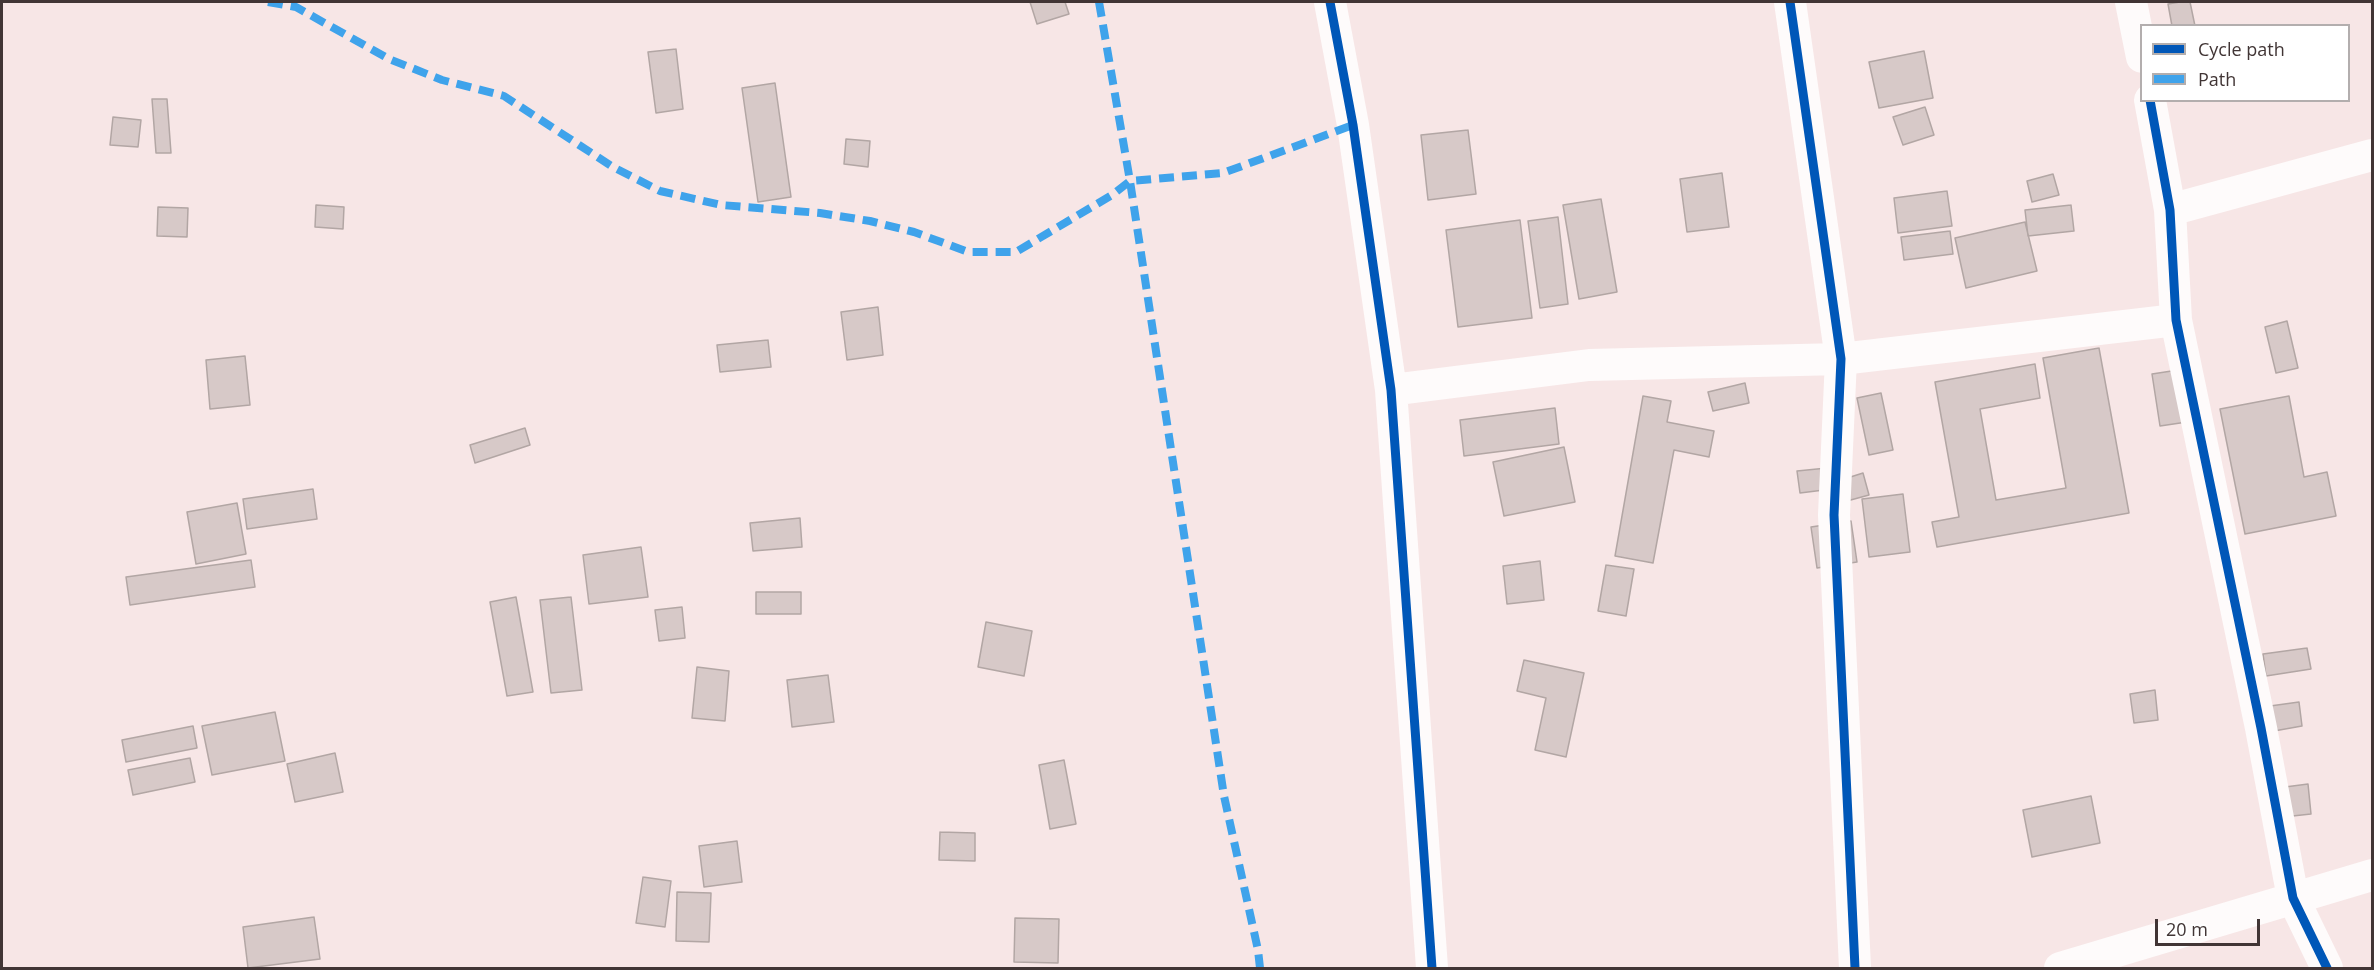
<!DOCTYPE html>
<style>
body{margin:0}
#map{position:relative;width:2374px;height:970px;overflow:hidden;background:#f7e6e6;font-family:"Open Sans",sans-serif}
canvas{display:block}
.frame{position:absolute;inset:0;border:3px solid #413535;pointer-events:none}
.legend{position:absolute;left:2140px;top:24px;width:210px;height:78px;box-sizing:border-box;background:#fff;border:2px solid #b3aeae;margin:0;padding:8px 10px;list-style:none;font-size:18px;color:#413535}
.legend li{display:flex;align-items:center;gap:12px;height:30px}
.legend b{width:30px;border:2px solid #b3aeae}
.scale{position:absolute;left:2155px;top:919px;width:105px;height:27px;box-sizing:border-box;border:3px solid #413535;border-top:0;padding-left:8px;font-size:18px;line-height:21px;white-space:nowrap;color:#413535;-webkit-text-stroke:4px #fff;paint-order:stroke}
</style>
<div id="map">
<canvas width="2374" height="970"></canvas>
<div class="frame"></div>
<ul class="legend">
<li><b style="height:8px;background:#0057b8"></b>Cycle path</li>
<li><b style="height:8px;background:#3fa3eb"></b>Path</li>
</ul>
<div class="scale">20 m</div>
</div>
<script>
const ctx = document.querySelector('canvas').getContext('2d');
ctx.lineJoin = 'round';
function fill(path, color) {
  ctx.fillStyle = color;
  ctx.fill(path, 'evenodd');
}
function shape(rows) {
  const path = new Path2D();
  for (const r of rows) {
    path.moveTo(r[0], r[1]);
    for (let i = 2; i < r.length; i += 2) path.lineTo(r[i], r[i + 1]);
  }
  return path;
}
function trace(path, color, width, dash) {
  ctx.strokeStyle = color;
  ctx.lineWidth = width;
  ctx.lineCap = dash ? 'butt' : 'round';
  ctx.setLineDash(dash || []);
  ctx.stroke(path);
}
const building = shape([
 [1030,2,1065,2,1069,14,1037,24,1030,2],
 [2180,2,2190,2,2195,26,2172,26,2168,4,2180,2],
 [676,49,683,109,656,113,648,52,676,49],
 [1924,51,1933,98,1879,108,1869,62,1924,51],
 [775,83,791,197,758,202,742,88,775,83],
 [152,99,167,99,171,153,156,153,152,99],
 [1925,107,1934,135,1903,145,1893,117,1925,107],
 [113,117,141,120,138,147,110,145,113,117],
 [1468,130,1476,194,1428,200,1421,135,1468,130],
 [846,139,870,141,868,167,844,164,846,139],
 [1722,173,1729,227,1687,232,1680,179,1722,173],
 [2053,174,2059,195,2032,202,2027,181,2053,174],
 [1947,191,1952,226,1898,233,1894,198,1947,191],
 [1601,199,1617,292,1579,299,1563,205,1601,199],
 [316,205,344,207,343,229,315,227,316,205],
 [2071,205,2074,231,2028,236,2025,210,2071,205],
 [158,207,188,208,187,237,157,236,158,207],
 [1558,217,1568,304,1540,308,1528,221,1558,217],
 [1520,220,1532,318,1458,327,1446,230,1520,220],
 [2025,222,2037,271,1966,288,1955,238,2025,222],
 [1950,231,1953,254,1904,260,1901,237,1950,231],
 [878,307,883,355,847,360,841,312,878,307],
 [2287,321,2298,368,2276,373,2265,327,2287,321],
 [768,340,771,367,720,372,717,345,768,340],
 [2099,348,2129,513,1937,547,1932,522,1959,517,1935,382,2035,364,2040,398,1980,409,1996,500,2066,488,2043,358,2099,348],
 [245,356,250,405,210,409,206,360,245,356],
 [2178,370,2187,422,2160,426,2152,374,2178,370],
 [1745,383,1749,403,1713,411,1708,392,1745,383],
 [1881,393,1893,450,1869,455,1857,398,1881,393],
 [1643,396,1671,401,1667,422,1714,431,1709,457,1674,450,1653,563,1615,556,1643,396],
 [2289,396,2304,477,2327,472,2336,516,2245,534,2220,409,2289,396],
 [1555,408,1559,444,1464,456,1460,420,1555,408],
 [525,428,530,445,475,463,470,445,525,428],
 [1564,447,1575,502,1504,516,1493,462,1564,447],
 [1837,467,1840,488,1800,493,1797,471,1837,467],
 [1863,473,1869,495,1847,501,1841,480,1863,473],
 [313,489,317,519,247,529,243,499,313,489],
 [1903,494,1910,552,1869,557,1862,499,1903,494],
 [237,503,246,554,196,564,187,512,237,503],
 [800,518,802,547,753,551,750,523,800,518],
 [1851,521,1857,562,1817,568,1811,527,1851,521],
 [641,547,648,597,589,604,583,555,641,547],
 [251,560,255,587,130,605,126,577,251,560],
 [1540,561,1544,600,1507,604,1503,566,1540,561],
 [1606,565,1634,569,1626,616,1598,611,1606,565],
 [756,592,801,592,801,614,756,614,756,592],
 [516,597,533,692,507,696,490,602,516,597],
 [571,597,582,690,551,693,540,600,571,597],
 [682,607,685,638,659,641,655,610,682,607],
 [986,622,1032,631,1024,676,978,667,986,622],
 [2307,648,2311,669,2266,676,2263,654,2307,648],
 [1524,660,1584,673,1566,757,1535,750,1546,698,1517,691,1524,660],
 [697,667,729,671,725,721,692,718,697,667],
 [828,675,834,722,792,727,787,680,828,675],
 [2155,690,2158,720,2134,723,2130,694,2155,690],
 [2299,702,2302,726,2274,731,2270,706,2299,702],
 [275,712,285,761,212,775,202,726,275,712],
 [193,726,197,748,126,762,122,740,193,726],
 [335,753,343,792,295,802,287,764,335,753],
 [190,758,195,782,133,795,128,770,190,758],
 [1064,760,1076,824,1050,829,1039,765,1064,760],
 [2308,784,2311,814,2265,819,2262,790,2308,784],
 [2091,796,2100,843,2032,857,2023,810,2091,796],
 [940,832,975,833,975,861,939,860,940,832],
 [737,841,742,882,704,887,699,846,737,841],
 [643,877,671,881,665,927,636,923,643,877],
 [677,892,711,893,709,942,676,941,677,892],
 [314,917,320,959,248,968,243,927,314,917],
 [1015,918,1059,919,1058,963,1014,962,1015,918]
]);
const minor = shape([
 [1330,2,1353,125,1391,390,1432,968],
 [1790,2,1841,359,1834,515,1855,968],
 [2131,2,2142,57],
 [2150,100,2170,210,2176,320,2261,728,2293,898,2327,968],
 [2170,210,2372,155],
 [1391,390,1589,365,1841,359,2176,320],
 [2060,968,2372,875]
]);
const quiet = shape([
 [268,2,296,7,389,59,442,80,504,96,613,167,660,191,721,205,820,213,870,221,914,232,968,252,1016,252,1112,195,1130,181,1223,173,1353,125],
 [1099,2,1130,181,1224,796,1258,950,1260,968]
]);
const cycleway = shape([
 [1330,2,1353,125,1391,390,1432,968],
 [1790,2,1841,359,1834,515,1855,968],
 [2150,100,2170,210,2176,320,2261,728,2293,898,2327,968]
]);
fill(building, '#d7c9c8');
trace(building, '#b2a6a4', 1.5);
trace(minor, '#fefbfb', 32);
trace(quiet, '#3fa3eb', 8, [15, 8]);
trace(cycleway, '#0057b8', 9);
</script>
